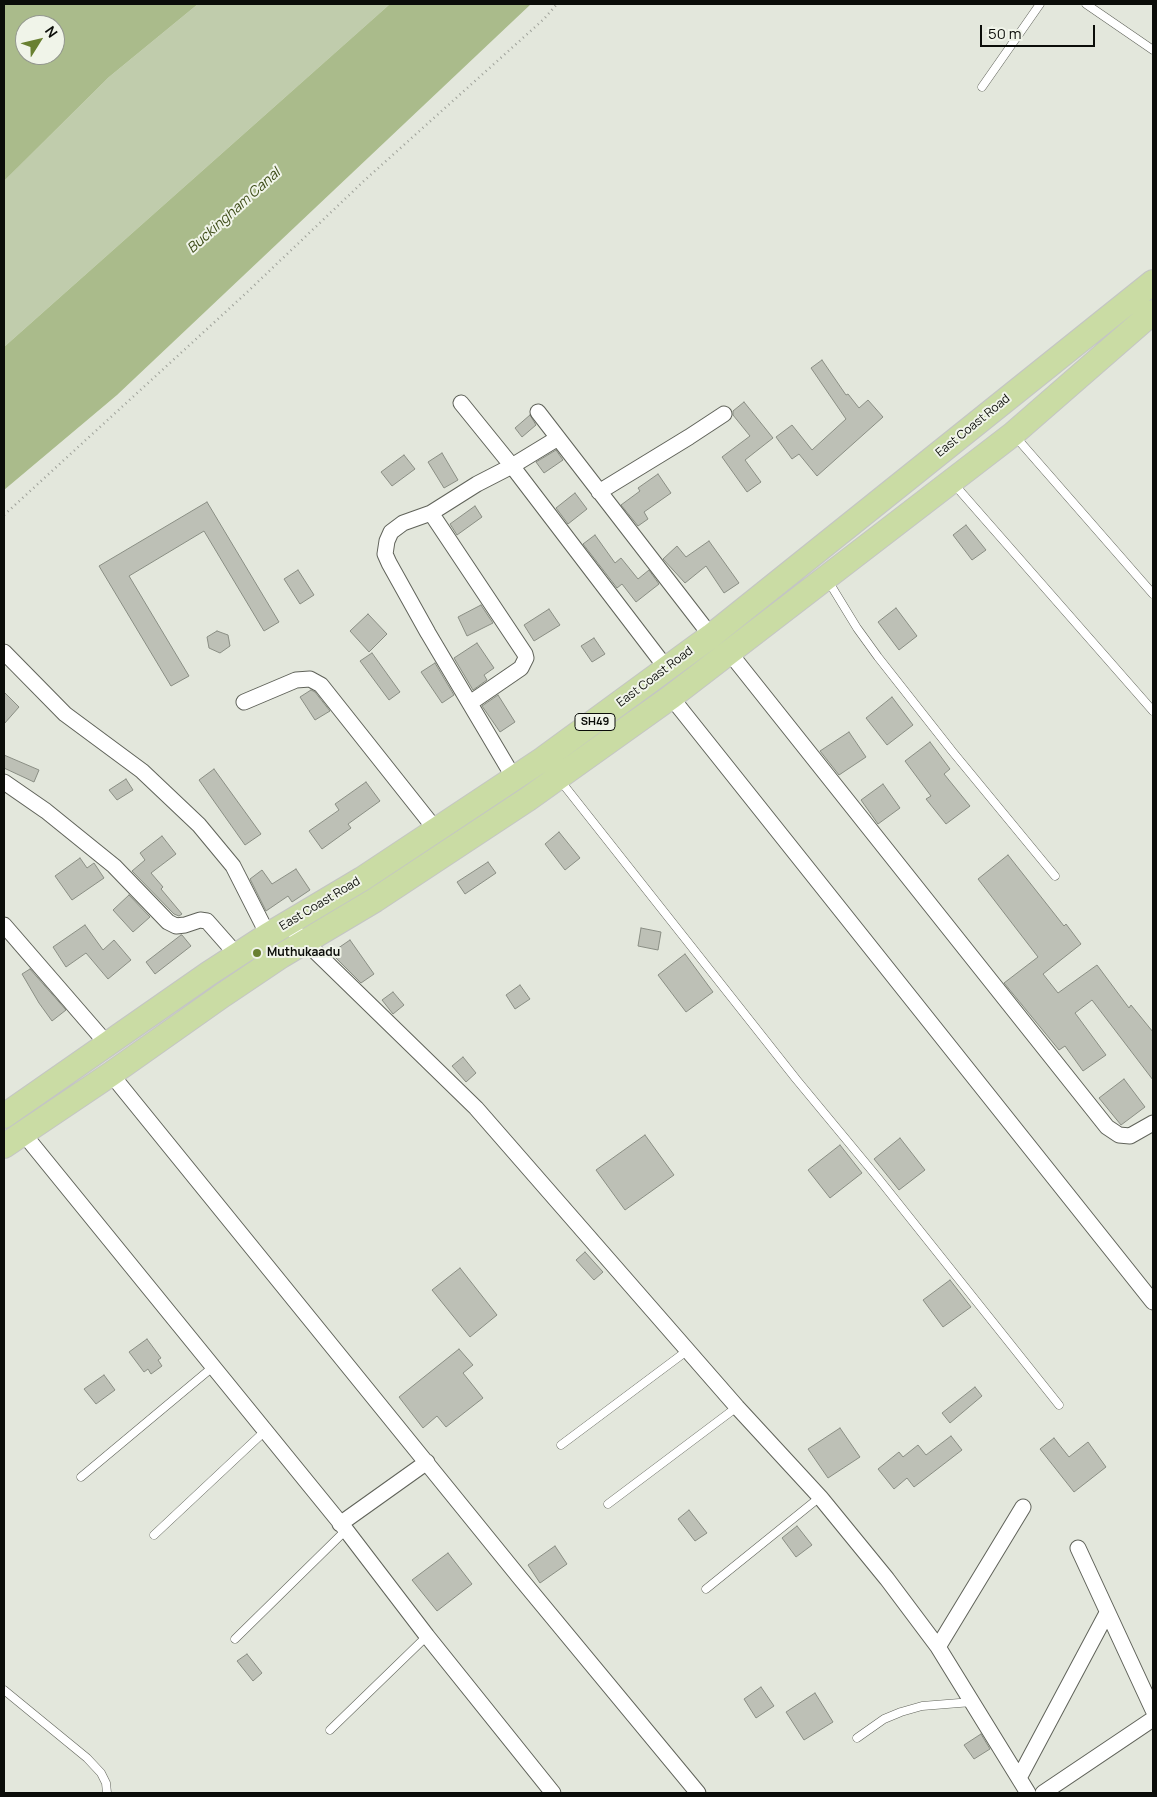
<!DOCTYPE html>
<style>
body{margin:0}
#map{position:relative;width:1157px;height:1797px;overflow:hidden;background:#e3e7dc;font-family:Manrope,sans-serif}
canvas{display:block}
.frame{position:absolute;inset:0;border:5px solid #0b0d09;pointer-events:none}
.north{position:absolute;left:15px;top:15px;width:50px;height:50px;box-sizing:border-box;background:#f0f4e9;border:1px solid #94988f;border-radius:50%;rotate:54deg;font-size:14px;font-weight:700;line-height:20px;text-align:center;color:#0b0d09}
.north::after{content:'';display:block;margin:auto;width:18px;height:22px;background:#698032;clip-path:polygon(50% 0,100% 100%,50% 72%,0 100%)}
.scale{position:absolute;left:980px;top:25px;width:115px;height:22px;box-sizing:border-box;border:2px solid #0b0d09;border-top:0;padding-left:6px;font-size:15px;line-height:18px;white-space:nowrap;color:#0b0d09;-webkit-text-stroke:4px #f0f4e9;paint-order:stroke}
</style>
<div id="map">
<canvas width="1157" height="1797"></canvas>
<div class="frame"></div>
<div class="north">N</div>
<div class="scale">50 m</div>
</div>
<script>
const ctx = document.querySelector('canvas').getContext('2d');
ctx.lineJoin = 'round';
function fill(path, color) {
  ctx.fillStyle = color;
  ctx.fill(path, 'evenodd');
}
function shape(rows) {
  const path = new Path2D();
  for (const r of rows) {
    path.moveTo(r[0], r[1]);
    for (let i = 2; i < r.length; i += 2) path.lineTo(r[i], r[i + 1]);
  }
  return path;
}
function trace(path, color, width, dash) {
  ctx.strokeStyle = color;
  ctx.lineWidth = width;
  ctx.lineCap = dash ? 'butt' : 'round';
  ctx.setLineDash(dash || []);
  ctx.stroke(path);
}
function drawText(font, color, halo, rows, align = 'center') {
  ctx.font = font + ' Manrope,sans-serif';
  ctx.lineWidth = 4;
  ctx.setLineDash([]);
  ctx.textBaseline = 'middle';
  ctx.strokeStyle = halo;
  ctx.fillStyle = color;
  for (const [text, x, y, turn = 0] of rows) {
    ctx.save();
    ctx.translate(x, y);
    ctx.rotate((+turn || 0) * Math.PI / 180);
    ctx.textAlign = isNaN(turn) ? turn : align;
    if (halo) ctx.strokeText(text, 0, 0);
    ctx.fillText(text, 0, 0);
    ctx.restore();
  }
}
const green = shape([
 [198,4,390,4,4,347,4,181,109,77]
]);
const water = shape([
 [4,4,198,4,109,77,4,181],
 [25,25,55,25,55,55,25,55],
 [390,4,531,4,117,395,4,490,4,347]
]);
const building = shape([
 [822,360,846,395,848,394,859,408,868,400,883,417,817,476,799,454,792,459,776,437,792,425,812,450,846,419,811,368,822,360],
 [744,402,773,438,745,460,761,482,747,492,722,457,750,436,733,415,733,411,744,402],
 [530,415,536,425,522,437,515,428,530,415],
 [556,450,563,460,544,473,536,462,556,450],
 [442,453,458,480,444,488,428,462,442,453],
 [404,455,415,469,392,486,381,472,404,455],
 [658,474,671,493,644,512,648,519,638,526,621,505,640,491,638,488,658,474],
 [575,493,587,509,568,524,556,508,575,493],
 [207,502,279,622,264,631,204,531,129,576,189,676,171,686,99,566,207,502],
 [475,506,482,517,457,535,450,524,475,506],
 [966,525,986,550,972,560,953,535,966,525],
 [595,535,615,563,621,558,638,579,649,570,659,584,636,602,622,584,617,588,583,544,595,535],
 [709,541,739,583,724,593,706,566,685,583,663,559,677,546,686,557,709,541],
 [298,570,314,595,300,604,284,579,298,570],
 [481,605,493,623,467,636,458,617,481,605],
 [896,608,917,636,899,650,878,622,896,608],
 [549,609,560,625,534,641,524,625,549,609],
 [368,614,387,634,369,652,350,631,368,614],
 [217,631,228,635,230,646,220,653,209,648,207,637,217,631],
 [594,638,605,654,592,662,581,646,594,638],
 [477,643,494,668,484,675,487,680,473,690,454,658,477,643],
 [372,653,400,692,389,700,360,661,372,653],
 [435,663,454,695,442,703,421,672,435,663],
 [311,690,315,692,330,711,315,720,300,697,311,690],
 [4,692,19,707,4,724,4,692],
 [498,695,515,722,500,732,482,706,498,695],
 [892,697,913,725,887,745,866,718,892,697],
 [849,732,866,757,839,775,820,751,849,732],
 [930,742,950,769,944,774,970,806,946,824,926,799,931,796,905,761,930,742],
 [4,755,39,770,34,782,4,768,4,755],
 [214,769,261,834,245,845,199,780,214,769],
 [126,779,133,790,117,800,109,790,126,779],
 [366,782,380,801,348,824,351,828,322,849,309,831,339,810,335,804,366,782],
 [883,784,900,808,878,824,861,800,883,784],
 [559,832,580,858,565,870,545,844,559,832],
 [162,836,176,854,151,873,163,887,161,889,182,914,179,916,174,914,132,871,145,860,140,853,162,836],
 [1008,855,1064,926,1066,924,1081,944,1043,974,1058,993,1097,965,1129,1008,1131,1005,1153,1032,1153,1080,1092,1000,1075,1013,1106,1055,1083,1071,1065,1046,1059,1050,1004,983,1038,957,978,879,1008,855],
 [80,858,87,868,94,863,104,878,72,900,55,876,80,858],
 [488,862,496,873,465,894,457,882,488,862],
 [296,869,310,890,292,902,288,896,266,911,250,879,262,870,272,884,296,869],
 [129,895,150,917,133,932,113,910,129,895],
 [85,925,103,950,114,940,131,960,108,979,86,953,66,967,53,947,85,925],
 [641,928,661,932,658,950,638,946,641,928],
 [181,935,182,935,191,946,155,974,146,962,181,935],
 [350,940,374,974,361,983,331,953,350,940],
 [685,954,713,992,686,1012,658,975,685,954],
 [30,969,66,1010,52,1021,39,1003,22,974,30,969],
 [520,985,530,999,515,1009,506,995,520,985],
 [393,992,404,1005,393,1014,382,1000,393,992],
 [463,1057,476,1073,466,1082,452,1066,463,1057],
 [1124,1079,1145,1107,1121,1125,1099,1098,1124,1079],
 [645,1135,674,1175,625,1210,596,1170,645,1135],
 [900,1138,925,1170,899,1190,874,1159,900,1138],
 [840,1145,862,1173,830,1198,808,1170,840,1145],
 [585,1252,603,1272,594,1280,576,1260,585,1252],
 [460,1268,497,1315,470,1337,432,1290,460,1268],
 [950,1280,971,1307,943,1327,923,1300,950,1280],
 [147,1339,161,1358,158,1360,162,1366,151,1374,148,1369,144,1372,129,1352,147,1339],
 [459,1349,473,1365,463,1373,483,1398,446,1427,437,1416,423,1428,399,1397,459,1349],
 [104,1375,115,1390,96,1404,84,1389,104,1375],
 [975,1387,982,1396,950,1423,942,1413,975,1387],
 [840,1428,860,1457,828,1478,808,1449,840,1428],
 [951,1436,962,1450,914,1487,907,1478,894,1489,878,1469,899,1452,903,1457,918,1445,926,1455,951,1436],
 [1054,1438,1069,1457,1088,1442,1106,1467,1074,1492,1040,1449,1054,1438],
 [689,1510,707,1533,695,1541,678,1519,689,1510],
 [797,1526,812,1545,796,1557,782,1538,797,1526],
 [555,1546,567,1564,540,1583,528,1565,555,1546],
 [448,1553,472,1584,437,1611,412,1580,448,1553],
 [247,1654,262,1673,253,1681,237,1661,247,1654],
 [761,1687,774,1706,756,1718,744,1699,761,1687],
 [815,1693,833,1722,804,1740,786,1712,815,1693],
 [981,1734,990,1749,974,1759,964,1745,981,1734]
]);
const path = shape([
 [4,515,243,296,366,179,544,19,557,4]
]);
const service = shape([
 [1086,4,1153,50],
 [982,87,1040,4],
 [1014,435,1153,594],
 [953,483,1153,711],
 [827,579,857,628,878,657,952,751,1055,876],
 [559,779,796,1079,878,1178,1059,1405],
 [561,1445,688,1350],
 [81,1477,214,1366],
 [608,1504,737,1407],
 [154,1535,265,1431],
 [706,1589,820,1497],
 [235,1639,346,1530],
 [4,1690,87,1758,101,1773,106,1783,107,1793],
 [330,1730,427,1636],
 [857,1738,884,1719,901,1712,922,1706,972,1702]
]);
const minor = shape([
 [461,403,512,466,667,669],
 [538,412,711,636],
 [599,492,689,437,724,414],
 [431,513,525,654,526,658,521,668,470,703],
 [4,652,65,714,142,771,199,825,233,866,268,935],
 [729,652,1107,1127,1119,1135,1130,1136,1153,1123],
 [671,697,1153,1302],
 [244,702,296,680,310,679,321,685,436,830],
 [514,778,428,633,389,563,385,554,387,541,391,532,403,523,431,513,477,484,512,466,558,438],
 [4,782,46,811,114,866,168,922,176,926,185,925,200,920,207,921,237,955],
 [287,924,476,1108,737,1407,820,1497,887,1579,938,1647,1028,1793],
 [4,925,108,1045],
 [111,1074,520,1578,698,1793],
 [23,1133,346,1530,427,1636,553,1793],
 [340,1524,427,1462],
 [1078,1548,1153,1710],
 [938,1647,1023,1507],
 [1019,1778,1107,1613],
 [1043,1793,1153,1719]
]);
const primary = shape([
 [4,1116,208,974,268,935,362,879,543,759,711,636,1153,282],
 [4,1146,111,1074,223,995,281,956,375,900,528,799,671,697,1013,434,1153,312]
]);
const markers = [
 [257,953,5,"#698032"]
];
const shields = [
 [595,722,40]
];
const shieldNames = [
 ["SH49",595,722]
];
const streetNames = [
 ["East Coast Road",973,426,-39],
 ["East Coast Road",655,677,-37],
 ["East Coast Road",320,904,-31]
];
const poiNames = [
 ["Muthukaadu",267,953]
];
const waterNames = [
 ["Buckingham Canal",234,211,-42]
];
fill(green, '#c0ccac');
fill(water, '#aabb8b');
fill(building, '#bdc0b6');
trace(building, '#8a8e84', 1);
trace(service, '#60635a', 9);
trace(minor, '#60635a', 17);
trace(primary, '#c4c5c4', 26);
trace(path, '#9ea199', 2.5, [1, 4]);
trace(service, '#fff', 8);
trace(minor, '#fff', 15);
trace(primary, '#cadca4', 24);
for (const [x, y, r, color] of markers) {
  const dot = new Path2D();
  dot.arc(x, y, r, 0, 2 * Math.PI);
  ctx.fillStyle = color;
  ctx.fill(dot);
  trace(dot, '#f0f4e9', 2);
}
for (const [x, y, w] of shields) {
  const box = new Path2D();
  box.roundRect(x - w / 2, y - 8.5, w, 17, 4);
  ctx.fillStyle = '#f0f4e9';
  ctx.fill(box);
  trace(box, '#0b0d09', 1);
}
drawText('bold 11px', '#0b0d09', null, shieldNames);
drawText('12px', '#0b0d09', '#f0f4e9', streetNames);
drawText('bold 12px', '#0b0d09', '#f0f4e9', poiNames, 'left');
drawText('italic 14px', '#3c4b16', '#f0f4e9', waterNames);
</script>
